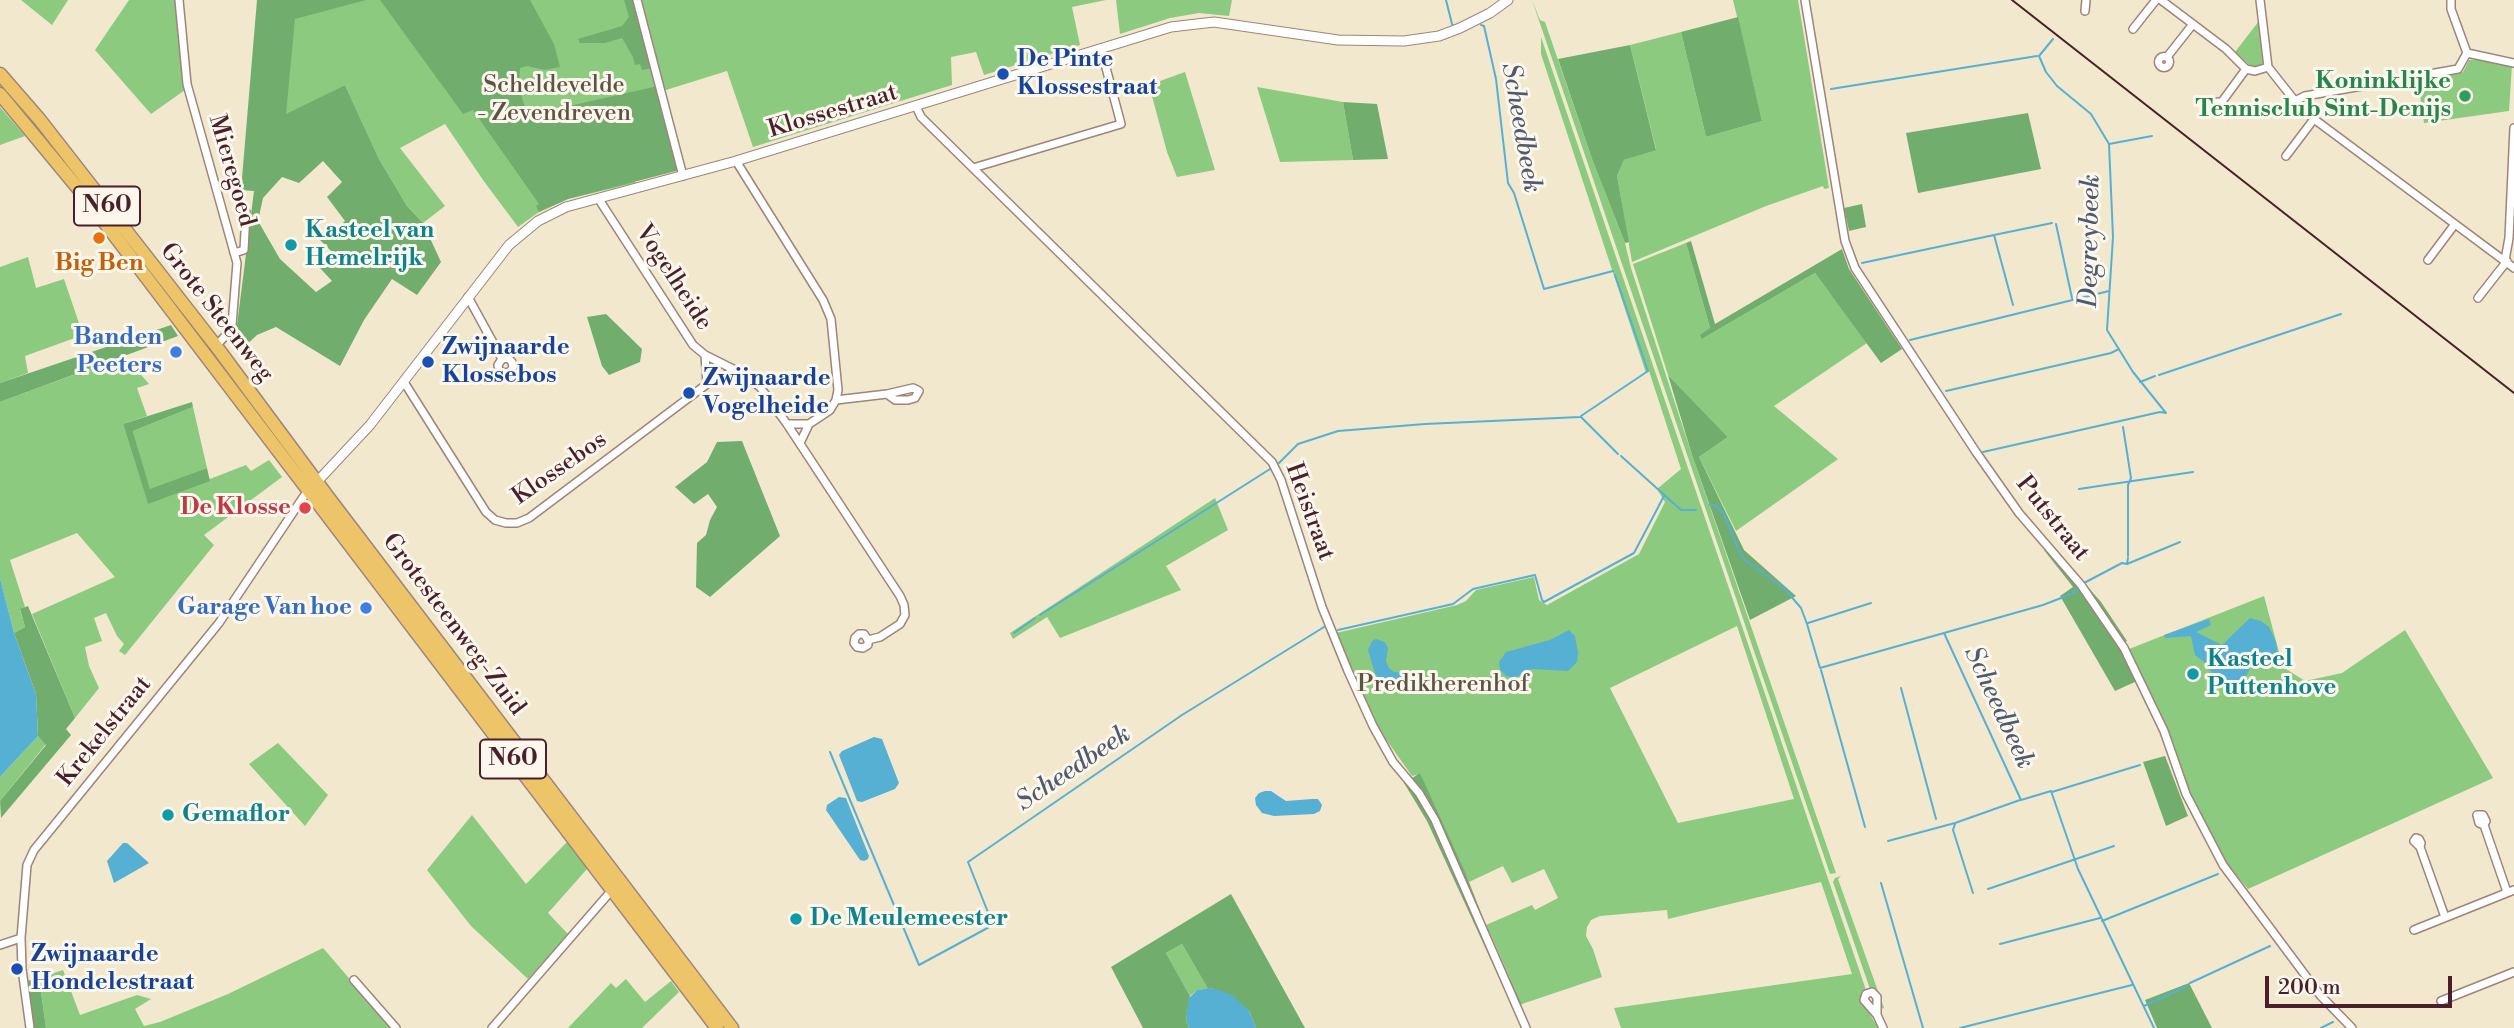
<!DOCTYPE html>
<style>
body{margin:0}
#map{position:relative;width:2514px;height:1028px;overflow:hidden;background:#f2e8ce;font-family:"Libre Bodoni",serif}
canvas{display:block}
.scale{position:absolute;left:2265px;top:976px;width:187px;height:32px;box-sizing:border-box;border:4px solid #4a1f2b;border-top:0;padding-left:9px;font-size:21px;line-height:24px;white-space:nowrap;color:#4a1f2b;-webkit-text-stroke:5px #fbf7ec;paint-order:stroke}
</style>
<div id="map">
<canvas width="2514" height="1028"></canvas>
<div class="scale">200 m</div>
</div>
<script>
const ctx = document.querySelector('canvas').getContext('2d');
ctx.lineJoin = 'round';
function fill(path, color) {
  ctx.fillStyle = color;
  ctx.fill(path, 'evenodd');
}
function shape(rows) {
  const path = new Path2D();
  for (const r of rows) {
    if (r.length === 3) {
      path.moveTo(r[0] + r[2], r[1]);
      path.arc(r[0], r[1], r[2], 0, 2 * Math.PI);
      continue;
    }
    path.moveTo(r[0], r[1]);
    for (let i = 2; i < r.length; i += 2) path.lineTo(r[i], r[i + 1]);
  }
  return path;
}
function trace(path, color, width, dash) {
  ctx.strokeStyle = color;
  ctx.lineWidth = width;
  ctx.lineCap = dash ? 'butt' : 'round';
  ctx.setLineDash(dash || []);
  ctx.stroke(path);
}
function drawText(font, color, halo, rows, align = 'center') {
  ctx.font = font + ' "Libre Bodoni",serif';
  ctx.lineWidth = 6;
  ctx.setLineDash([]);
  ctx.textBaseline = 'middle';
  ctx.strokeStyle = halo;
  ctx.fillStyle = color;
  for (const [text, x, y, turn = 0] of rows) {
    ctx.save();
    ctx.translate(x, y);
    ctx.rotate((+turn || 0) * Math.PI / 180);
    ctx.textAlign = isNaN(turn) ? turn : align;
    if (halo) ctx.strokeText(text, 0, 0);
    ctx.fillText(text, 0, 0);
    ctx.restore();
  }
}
const green = shape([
 [21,0,68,0,52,25],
 [129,0,176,0,180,58,185,90,151,114,95,50],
 [257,0,1106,0,1072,7,1080,45,984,75,976,52,951,57,952,85,753,147,727,71,666,90,661,90,635,183,568,199,539,212,518,227,483,180,445,124,400,148,445,206,423,223,407,206,379,159,345,85,280,118],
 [1116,0,1232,0,1229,16,1199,13,1170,18,1120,34],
 [1532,0,1540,20,1545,22,1592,159,1625,243,1631,268,1692,455,1836,873,1830,874],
 [1733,0,1798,0,1829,188,1824,189,1823,186,1766,206,1632,262,1617,176,1624,160,1656,149,1630,45,1681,32,1706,137,1762,121],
 [2259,21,2265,58,2261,66,2253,68,2235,52],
 [1541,37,1866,990,1863,993,1863,1002,1878,1028,1621,1028,1614,1008,1852,974,1821,882,1668,919,1667,910,1600,916,1591,920,1587,927,1586,936,1593,949,1602,977,1522,1004,1486,925,1532,905,1535,910,1558,898,1544,869,1512,883,1503,866,1469,882,1420,774,1412,776,1380,731,1336,633,1457,605,1466,601,1476,590,1534,577,1539,600,1547,605,1639,554,1665,502,1657,489,1681,469,1649,371,1646,373,1541,54],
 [1737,626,1794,799,1678,823,1610,688],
 [2482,59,2512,65,2509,111,2424,123,2418,81,2463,72,2469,60],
 [1185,72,1215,170,1177,177,1167,152,1149,85],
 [1257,87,1343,102,1353,160,1280,162],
 [0,107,25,136,0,145],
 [1686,243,1710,328,1702,339,1815,273,1867,343,1774,406,1838,459,1736,531,1699,457,1728,437,1668,375,1633,264],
 [28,257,36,288,64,279,83,335,25,356,28,373,0,383,0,267],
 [125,356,149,384,137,388,147,416,123,424,148,503,246,465,251,471,269,460,282,477,204,535,214,545,125,655,119,651,124,644,117,636,106,613,94,618,102,641,85,647,89,666,99,688,75,718,32,614,115,577,77,533,10,560,25,607,20,610,25,627,14,633,0,578,0,402],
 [193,407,207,468,150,490,133,431],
 [1215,498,1228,530,1166,566,1181,590,1060,638,1047,617,1013,639,1010,633],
 [2264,596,2283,667,2305,681,2342,673,2405,630,2493,778,2248,889,2224,860,2189,793,2172,742,2129,649],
 [38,736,46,744,0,801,0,777],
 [278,743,328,795,305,826,249,764],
 [472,815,526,884,568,841,587,869,548,913,568,934,528,979,471,926,427,870],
 [1841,876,1838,879,1884,1008,1881,1009,1877,992,1870,989,1833,882,1835,878],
 [1182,944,1208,989,1197,990,1190,996,1166,953],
 [323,948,392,1028,46,1028,39,978,63,970,80,1015,137,995,151,999,135,1009,144,1026,160,1022,228,994],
 [626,979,645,1002,671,981,679,992,642,1028,568,1028,611,983,616,988]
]);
const forest = shape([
 [257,0,366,0,295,19,286,114,345,85,379,159,407,206,423,223,441,262,417,295,392,279,364,320,340,366,276,327,257,335,242,349,235,341,254,191,241,190],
 [323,161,342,182,327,197,345,221,332,232,315,235,335,255,320,268,332,281,316,292,280,259,258,221,263,198,282,177,299,183],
 [380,0,530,0,554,44,560,67,545,70,527,66,520,68,519,88,529,120,569,106,658,86,680,170,568,199,539,212,536,206,539,204,473,110,463,114],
 [624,0,634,0,653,68,642,70,640,64,635,65,633,57,622,38,605,43,580,43,578,39,622,26,629,17],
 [1738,17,1762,121,1706,137,1681,32],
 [1630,45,1656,150,1624,160,1617,176,1629,242,1625,243,1592,159,1558,59],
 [1343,102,1377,104,1388,159,1353,160],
 [2028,113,2041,169,1918,193,1906,133],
 [1862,204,1866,227,1849,231,1844,208],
 [1691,241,1715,324,1842,249,1849,269,1902,349,1881,363,1815,273,1702,339,1700,335,1710,328,1686,243],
 [606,314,642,349,640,362,609,375,602,366,587,317],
 [171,325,178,336,0,402,0,383],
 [1668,375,1728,437,1699,457,1744,550,1796,596,1750,620,1692,455],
 [192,402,193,407,133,431,150,489,207,468,210,481,148,504,123,424],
 [742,441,780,536,710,597,696,587,697,543,706,535,710,520,717,507,708,494,694,504,675,487,707,462,717,442],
 [2051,545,2101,602,2127,641,2120,645,2137,681,2115,691,2060,596,2073,587,2044,550],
 [28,606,75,718,66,729,71,735,1,818,0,801,46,745,38,736,36,694,14,633,25,627,20,609],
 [2165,756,2188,816,2166,826,2143,762],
 [1420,773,1465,872,1489,933,1522,1004,1513,1008,1427,821,1404,783],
 [1231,894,1305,1028,1256,1028,1249,1011,1212,988,1208,989,1182,944,1166,953,1190,996,1186,1020,1189,1028,1143,1028,1111,967],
 [39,978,46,1028,33,1028,27,981],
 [2189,983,2212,1028,2157,1028,2145,1000]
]);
const water = shape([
 [0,578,14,633,36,694,38,736,0,777],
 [2250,618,2261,621,2269,627,2276,642,2278,656,2273,663,2250,668,2241,688,2237,691,2231,691,2217,683,2208,665,2195,655,2191,636,2165,638,2164,635,2209,619,2211,625,2196,632,2222,645],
 [1569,630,1575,636,1578,653,1577,662,1568,671,1532,669,1519,676,1511,677,1506,676,1500,670,1499,662,1506,652,1550,640],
 [1376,639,1385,642,1388,648,1386,661,1389,668,1394,672,1409,673,1413,676,1411,685,1407,690,1393,690,1375,674,1368,650,1372,641],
 [874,737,882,739,899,783,895,789,862,802,857,801,839,755,842,751],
 [1265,791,1271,791,1286,801,1312,799,1318,799,1322,805,1320,811,1314,814,1274,816,1262,813,1256,805,1255,798,1259,793],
 [839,797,846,798,869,856,868,859,864,861,860,860,826,810,827,805],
 [123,843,127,843,149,863,114,883,107,861],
 [1212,988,1232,995,1249,1011,1256,1028,1189,1028,1186,1020,1189,998,1197,990]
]);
const stream = shape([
 [1446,0,1452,24,1453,26,1459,24],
 [1481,25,1484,26,1496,79,1508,183,1514,193,1544,289,1613,271],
 [1831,89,2037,56],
 [2109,144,2152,136],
 [2056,224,2072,298],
 [1862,263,1994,235],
 [2013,305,1994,235,2052,223],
 [1910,340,2109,291],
 [2159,375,2341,314],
 [2140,382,2155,376],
 [1946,391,2111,353,2119,349],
 [1581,416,1648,371,1615,275],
 [1581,417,1618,454],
 [2123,427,2131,478,2128,485,2128,556],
 [1983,452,2160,412,2166,413,2133,372,2107,330,2113,237,2109,144,2091,114,2057,86,2046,72,2039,56,2053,39],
 [1621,456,1681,510,1696,510],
 [1279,463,1298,444,1338,431,1425,424,1580,417],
 [2079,489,2193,472],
 [1710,505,1715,505,1724,514,1739,551,1745,560,1784,588,1801,608,1807,624,1820,668,1944,633,2021,800,2051,791,2078,869,2154,1028],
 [2127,564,2180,542],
 [2084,583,2122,563,2127,564,2128,558],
 [1040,615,1270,469],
 [1808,623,1871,603],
 [1338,630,1453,604,1473,589,1535,575,1542,600,1544,602,1634,553,1664,496],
 [1014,633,1035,618],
 [1944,633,2043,605,2074,593,2078,589],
 [1821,670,1865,827],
 [1901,688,1936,819],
 [830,752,919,965,993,925,968,862,1182,715,1324,627],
 [2052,792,2140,765],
 [1955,824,1953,830,1973,893],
 [1888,841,1955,823,2020,800],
 [1881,883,1923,1028],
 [1988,889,2114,846],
 [2102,921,2218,874],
 [2000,944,2100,918],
 [2190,983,2270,946],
 [2144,1006,2187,986],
 [1960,1028,2132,985],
 [2321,1028,2333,1022]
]);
const minor = shape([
 [179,0,187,84,237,263,232,325,227,334,216,346],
 [637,0,683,176],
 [1805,0,1845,241,1855,268,1976,452,2019,513,2081,585,2124,648,2164,731,2186,794,2223,865,2320,995,2352,1028],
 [2161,0,2226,49,2246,69,2255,71,2268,67],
 [2260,0,2268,67,2295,101,2314,119,2514,268],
 [2451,0,2451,9,2467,53],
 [2085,11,2086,0],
 [2133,29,2156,0],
 [2164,62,5.5],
 [2167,57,2193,24],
 [2295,101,2305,96,2458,69,2467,53,2514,63],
 [2218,107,5],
 [2221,103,2246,69],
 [916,106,921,117,1272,462,1281,480,1322,607,1348,671,1373,726,1393,762,1419,793,1435,820,1526,1028],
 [2286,156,2314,119],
 [736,161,823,300,831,319,838,390,836,400,830,410,809,424],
 [973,168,1121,124,1101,49],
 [598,198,693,345,705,355,745,375,760,387,787,424,900,596,904,605,905,615,900,624,880,637,868,640,868,645,863,648,857,647,854,643,855,638,859,634,864,634,868,640],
 [234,253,244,250,246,212],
 [2428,260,2455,224],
 [2505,260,2509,238,2514,128],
 [468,297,502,359,498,365,499,370,504,373,510,372,513,367,512,362,508,358,502,359],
 [2478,298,2507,261],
 [705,355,707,384],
 [404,382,486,512,495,520,506,523,517,523,529,518,707,384,734,371],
 [836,400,887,394,895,400,908,400,915,398,919,391,913,388,887,394],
 [787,424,809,424,800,443],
 [2484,825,2479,823,2477,815,2483,815,2486,821,2484,825,2507,892],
 [2420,847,2414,841,2416,838,2419,839,2421,843,2420,847,2445,917],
 [2414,930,2514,890],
 [0,945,21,938],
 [354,980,396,1028],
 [2441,1001,2514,972],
 [1877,1015,1864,1000,1866,994,1872,992,1877,997,1877,1015,1883,1028],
 [30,1028,22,969,21,938,27,865,34,850,219,623,308,490],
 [492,1028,612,890]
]);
const tertiary = shape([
 [315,484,370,425,509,245,538,221,566,207,736,161,1171,27,1214,22,1338,40,1404,41,1439,36,1460,28,1490,13,1508,0]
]);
const trunk = shape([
 [0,74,40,120,216,346,328,497,732,1028],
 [0,94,86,198,717,1028]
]);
const rail = shape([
 [2012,0,2514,393]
]);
const markers = [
 [1003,74,7,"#1a4fb4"],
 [2465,96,7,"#2e9e5b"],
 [99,238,7,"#e8710a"],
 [291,245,7,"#0f9aa8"],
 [176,352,7,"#3f7fe0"],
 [428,362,7,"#1a4fb4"],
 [689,393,7,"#1a4fb4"],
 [305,508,7,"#e0444e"],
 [366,608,7,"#3f7fe0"],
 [2193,674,7,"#0f9aa8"],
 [168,815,7,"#0f9aa8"],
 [796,919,7,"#0f9aa8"],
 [17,969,7,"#1a4fb4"]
];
const shields = [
 [107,206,66],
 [513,759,66]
];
const shieldNames = [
 ["N60",107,206],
 ["N60",513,759]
];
const transitNames = [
 ["De Pinte",1017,60],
 ["Klossestraat",1017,88],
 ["Zwijnaarde",442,348],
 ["Klossebos",442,376],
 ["Zwijnaarde",703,379],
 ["Vogelheide",703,407],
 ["Zwijnaarde",31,955],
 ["Hondelestraat",31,983]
];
const leisureNames = [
 ["Koninklijke",2451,82],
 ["Tennisclub Sint-Denijs",2451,110]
];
const parkNames = [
 ["Scheldevelde",554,86],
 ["- Zevendreven",554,114],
 ["Predikherenhof",1443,685]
];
const streetNames = [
 ["Klossestraat",833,112,-17],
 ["Mieregoed",231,171,74],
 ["Vogelheide",673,278,57],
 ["Grote Steenweg",216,313,52],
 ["Klossebos",560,469,-35],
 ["Heistraat",1309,512,70],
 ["Putstraat",2052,519,51],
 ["Grotesteenweg-Zuid",453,625,53],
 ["Krekelstraat",105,732,-51]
];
const cultureNames = [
 ["Kasteel van",305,231],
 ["Hemelrijk",305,259],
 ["Kasteel",2207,660],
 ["Puttenhove",2207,688],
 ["Gemaflor",182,815],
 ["De Meulemeester",810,919]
];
const foodNames = [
 ["Big Ben",99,264]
];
const shopNames = [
 ["Banden",162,338],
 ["Peeters",162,366],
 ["Garage Van hoe",352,608]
];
const healthNames = [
 ["De Klosse",291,508]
];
const waterNames = [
 ["Scheedbeek",1520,128,80],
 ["Degreybeek",2091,241,-89],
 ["Scheedbeek",1998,708,65],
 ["Scheedbeek",1074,769,-34]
];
fill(green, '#8cca80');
fill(forest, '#71ae6e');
fill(water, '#56b0d4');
trace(stream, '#56b0d4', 2);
trace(minor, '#9e847c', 10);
trace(tertiary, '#9e847c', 11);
trace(trunk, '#9e847c', 15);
trace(minor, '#fff', 7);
trace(tertiary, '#fff', 9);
trace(trunk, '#eec469', 12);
trace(rail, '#4a1f2b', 2);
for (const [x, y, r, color] of markers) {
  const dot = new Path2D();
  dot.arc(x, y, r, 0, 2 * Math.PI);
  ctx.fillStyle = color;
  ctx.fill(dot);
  trace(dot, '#fbf7ec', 2.5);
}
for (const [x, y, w] of shields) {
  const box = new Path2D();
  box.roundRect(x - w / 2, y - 19.5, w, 39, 5);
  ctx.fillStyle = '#fbf7ec';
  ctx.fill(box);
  trace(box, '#4a1f2b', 2);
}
drawText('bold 23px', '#4a1f2b', null, shieldNames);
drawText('bold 24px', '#164399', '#fbf7ec', transitNames, 'left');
drawText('bold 24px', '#27864d', '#fbf7ec', leisureNames, 'right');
drawText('24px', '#5e5244', '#fbf7ec', parkNames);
drawText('24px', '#4a1f2b', '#fbf7ec', streetNames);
drawText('bold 24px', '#0d838f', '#fbf7ec', cultureNames, 'left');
drawText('bold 24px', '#c56008', '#fbf7ec', foodNames);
drawText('bold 24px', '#366cbe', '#fbf7ec', shopNames, 'right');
drawText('bold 24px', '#be3a42', '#fbf7ec', healthNames, 'right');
drawText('italic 26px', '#4f596f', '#fbf7ec', waterNames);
</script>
